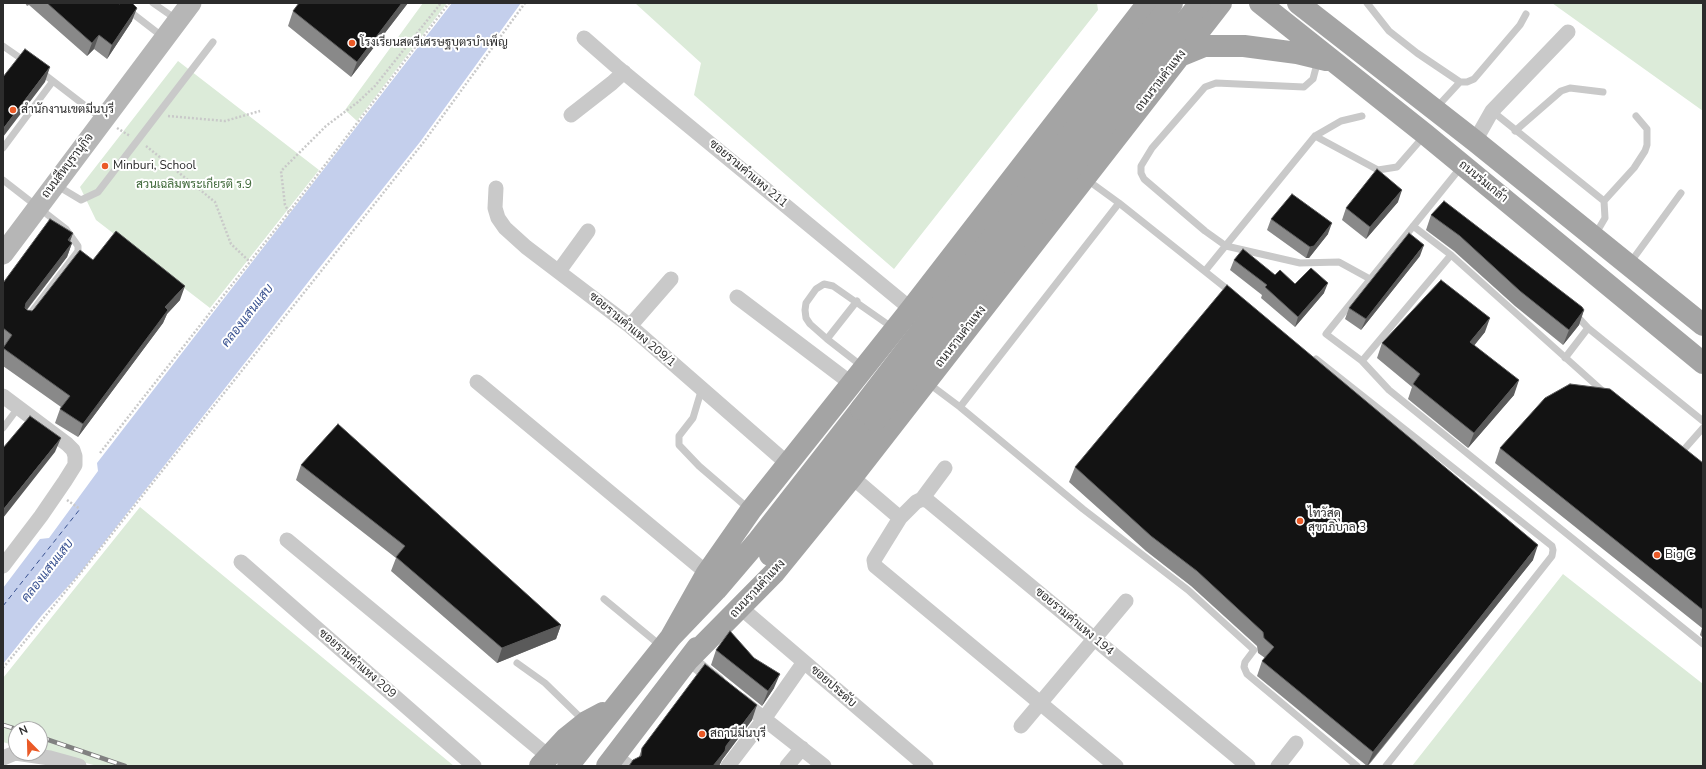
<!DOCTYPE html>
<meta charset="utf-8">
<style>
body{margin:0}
#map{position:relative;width:1706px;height:769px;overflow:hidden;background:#fff;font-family:"Nunito Sans",sans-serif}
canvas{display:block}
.frame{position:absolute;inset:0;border:4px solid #2c2c2c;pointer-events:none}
.north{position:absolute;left:8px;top:721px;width:40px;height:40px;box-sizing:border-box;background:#fff;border:1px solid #ababab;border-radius:50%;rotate:337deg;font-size:11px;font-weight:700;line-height:16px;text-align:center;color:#2c2c2c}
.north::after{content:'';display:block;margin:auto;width:14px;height:18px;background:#ea5a27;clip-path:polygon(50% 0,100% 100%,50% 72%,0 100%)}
</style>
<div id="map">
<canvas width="1706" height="769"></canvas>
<div class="frame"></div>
<div class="north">N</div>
</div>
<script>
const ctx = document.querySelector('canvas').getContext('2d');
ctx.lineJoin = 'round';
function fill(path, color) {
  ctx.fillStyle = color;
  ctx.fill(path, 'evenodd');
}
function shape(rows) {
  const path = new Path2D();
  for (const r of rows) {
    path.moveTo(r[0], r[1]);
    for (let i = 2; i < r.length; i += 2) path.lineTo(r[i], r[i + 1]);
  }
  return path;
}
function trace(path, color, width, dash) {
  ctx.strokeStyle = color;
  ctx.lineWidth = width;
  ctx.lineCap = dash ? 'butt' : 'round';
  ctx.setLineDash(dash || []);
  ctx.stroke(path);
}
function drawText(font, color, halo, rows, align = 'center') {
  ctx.font = font + ' "Nunito Sans",Sarabun,sans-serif';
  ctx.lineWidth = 4;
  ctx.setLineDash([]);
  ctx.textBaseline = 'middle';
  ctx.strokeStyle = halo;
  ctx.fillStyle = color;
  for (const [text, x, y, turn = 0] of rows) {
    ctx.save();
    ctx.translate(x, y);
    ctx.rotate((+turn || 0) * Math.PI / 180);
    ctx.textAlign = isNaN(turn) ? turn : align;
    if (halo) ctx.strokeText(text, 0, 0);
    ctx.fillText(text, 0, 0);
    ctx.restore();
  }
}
const green = shape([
 [423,3,447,3,357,121,345,110],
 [635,3,1097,3,1098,10,894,269,694,95,701,63],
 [1552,3,1703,3,1703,111],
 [178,61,319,170,210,308,96,220,80,187],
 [140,507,454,766,98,766,40,752,40,729,16,729,16,746,3,742,3,678],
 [1563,574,1703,684,1703,766,1412,766]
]);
const water = shape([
 [452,3,521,3,420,142,316,272,81,572,42,615,3,664,3,588,40,539,49,538,98,471,97,463]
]);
const ferry = shape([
 [3,606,80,509]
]);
const path = shape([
 [168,116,225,121,260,111],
 [117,128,130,136],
 [146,146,215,202,231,244,250,262],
 [289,212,285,205,281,171,326,126,358,102,375,86,441,3],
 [100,453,289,212,449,3],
 [67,500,80,509],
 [3,668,96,554,423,143,525,3]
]);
const lane = shape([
 [119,3,163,37],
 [153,3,176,19],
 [1367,3,1389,31,1417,53,1460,82,1467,82,1474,79,1480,72,1520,25,1526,14],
 [3,46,26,62],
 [1318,60,1313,79,1304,87,1216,83,1205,87,1152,148,1141,166,1141,173,1144,179,1205,231,1226,246,1300,263,1339,262,1370,279],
 [40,71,101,118],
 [1436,108,1460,82],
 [1492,111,1604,201,1605,218,1595,235],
 [1515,131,1561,91,1570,88,1603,92],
 [1315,136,1378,170,1397,167,1424,136],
 [3,148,53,81],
 [1086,179,1119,203,1232,293],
 [3,180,66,229,78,246,78,251,27,318],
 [56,185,81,200,98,192,213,42],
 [1604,201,1634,168,1645,151,1647,145,1647,129,1636,116],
 [1413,226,1451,255,1606,394],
 [1451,255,1362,361,1326,334,1461,167],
 [1630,263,1681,193],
 [1205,271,1315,136,1341,121,1362,116],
 [1574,313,1588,328,1703,421],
 [827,339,857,301],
 [1565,358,1588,328],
 [1316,359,1552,546,1553,550,1552,556,1386,766],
 [1362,361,1389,390,1703,644],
 [863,367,827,339,810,324,806,318,805,310,806,303,816,289,824,284,833,286,893,328],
 [928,383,960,407,1083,509,1188,590,1254,650,1245,662,1244,667,1247,674,1357,766],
 [702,388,693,418,679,436,679,445,699,466,749,509],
 [960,407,1119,203],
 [3,428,18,408],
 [1680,454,1703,428],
 [604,599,661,646],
 [517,663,545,683,584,721]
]);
const street = shape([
 [584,38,616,66,911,309],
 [571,115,612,83,624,72],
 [1475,141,1492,111,1568,32],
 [496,188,495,208,498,218,505,228,526,247,630,326,788,464],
 [559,271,588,231],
 [737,297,852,384],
 [630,326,671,279],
 [477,382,707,573],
 [3,396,67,444,73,450,75,456,75,465,65,481,41,516,3,566],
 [852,477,900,518],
 [922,499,945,468],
 [287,540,548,756],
 [241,562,474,766],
 [741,608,926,766],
 [689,659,718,682],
 [740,700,824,766],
 [1021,726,1126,601],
 [615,756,628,766],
 [3,758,15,753,50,758,79,766],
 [728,766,764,719,804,662],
 [787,766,802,748],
 [1116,766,875,566,874,560,900,518,916,502,922,499,928,501,1248,766],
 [1278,766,1296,743]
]);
const secondary = shape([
 [3,254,191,3]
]);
const primary = shape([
 [1260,3,1425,134,1703,363],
 [1298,3,1475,141,1703,325],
 [1182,55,1204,46,1244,46,1297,53,1326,60],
 [770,555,875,421],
 [671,637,707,573,751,510,911,309,1148,3],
 [689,659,774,573,852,477,1221,3],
 [540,766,566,738,586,722,603,713],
 [568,766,671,637,716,590,757,542,861,409],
 [607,766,697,648]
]);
const rail = shape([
 [3,725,16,729],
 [40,737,125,766]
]);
const primaryBridge = shape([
 [861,409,1172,3],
 [875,421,1200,3]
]);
const wall = shape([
 [25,3,118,3,132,21,107,59,94,49,87,56,29,5,27,6],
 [299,3,408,3,351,77,288,26,293,11],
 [1398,202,1366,239,1342,220,1346,208],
 [1431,215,1584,310,1579,325,1563,345,1515,306,1454,251,1426,230],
 [1271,219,1328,234,1309,258,1306,258,1267,230],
 [73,233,70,241,72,243,67,257,27,310,32,311,93,260,180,300,167,314,163,323,78,437,55,423,60,409,61,407,3,366,3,348,4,347,3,346,3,283],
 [1420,256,1361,330,1345,319,1349,308],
 [1234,260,1275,275,1295,284,1324,293,1295,327,1261,298,1262,295,1230,270],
 [1485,332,1474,345,1514,395,1468,448,1408,399,1412,387,1377,358,1382,343],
 [1500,448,1703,463,1703,638,1700,635,1702,628,1495,463],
 [301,465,561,625,556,639,497,663,391,571,396,558,296,480],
 [1075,467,1533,560,1368,766,1367,766,1257,676,1262,661,1265,658,1258,653,1257,646,1191,586,1146,551,1069,482],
 [716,650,774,688,762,706,711,665],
 [752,720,722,760,719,766,629,766,639,757,642,748]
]);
const shadedWall = shape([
 [402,3,408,3,351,77,357,62],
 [137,8,132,21,107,59,112,45],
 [99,35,94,49,87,56,92,43],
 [50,67,45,82,3,137,3,129],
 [1402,190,1398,202,1366,239,1370,227],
 [1332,223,1328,234,1309,258,1306,258,1310,247],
 [73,233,68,247,68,240],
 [72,243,67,257,21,317,26,303],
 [1424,245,1420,256,1361,330,1366,319],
 [1328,283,1324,293,1295,327,1298,317],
 [185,286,180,300,167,314,163,323,78,437,83,424,165,307],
 [1584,310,1579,325,1563,345,1569,330],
 [1490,318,1485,332,1465,357,1470,342],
 [1519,380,1514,395,1468,448,1474,433],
 [61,438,55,452,3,518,3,510],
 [1538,545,1533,560,1367,766,1373,752],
 [561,625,556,639,497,663,502,648],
 [780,674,774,688,762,706,768,691],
 [757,705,752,720,722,760,719,766,713,766,726,746]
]);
const building = shape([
 [47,3,118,3,120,4,121,3,132,3,137,8,112,45,99,35,92,43,47,3],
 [299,3,402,3,357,62,293,11,299,3],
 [25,49,50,67,3,129,3,77,25,49],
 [1377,169,1402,190,1370,227,1346,208,1377,169],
 [1292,194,1332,223,1314,246,1310,247,1271,219,1292,194],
 [1444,201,1582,307,1584,310,1569,330,1520,291,1460,236,1431,215,1444,201],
 [50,219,73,233,68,240,72,243,26,303,25,308,27,310,32,311,34,309,80,250,93,260,116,231,185,286,165,307,168,310,83,424,60,409,70,396,3,348,12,335,3,328,3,283,50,219],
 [1409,233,1424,245,1366,319,1349,308,1409,233],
 [1243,249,1275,275,1280,270,1295,284,1311,268,1328,283,1298,317,1265,287,1267,285,1234,260,1243,249],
 [1441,280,1490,318,1470,342,1519,380,1474,433,1413,384,1420,374,1382,343,1441,280],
 [1227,285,1538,545,1373,752,1262,661,1274,647,1264,638,1263,632,1197,571,1151,536,1075,467,1227,285],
 [1570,384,1610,389,1703,463,1703,610,1500,448,1545,398,1570,384],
 [30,416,61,438,3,510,3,448,30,416],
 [338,424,561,625,502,648,396,557,405,546,301,465,338,424],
 [730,631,754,658,780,674,768,691,716,650,730,631],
 [705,664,757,705,726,746,725,751,713,766,629,766,633,760,641,756,642,748,705,664]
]);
const markers = [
 [352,43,4,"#ea5a27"],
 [13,110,4,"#ea5a27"],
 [105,166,4,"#ea5a27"],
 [1300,521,4,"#ea5a27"],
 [1657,555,4,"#ea5a27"],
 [702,734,4,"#ea5a27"]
];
const poiNames = [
 ["โรงเรียนสตรีเศรษฐบุตรบำเพ็ญ",360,43],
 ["สำนักงานเขตมีนบุรี",21,110],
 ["Minburi, School",113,166],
 ["ไทวัสดุ",1308,514],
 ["สุขาภิบาล 3",1308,528],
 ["Big C",1665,555],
 ["สถานีมีนบุรี",710,734]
];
const streetNames = [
 ["ถนนรามคำแหง",1161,81,-52],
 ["ถนนสีหบุรานุกิจ",68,166,-53],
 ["ซอยรามคำแหง 211",748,174,40],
 ["ถนนร่มเกล้า",1483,182,39],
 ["ซอยรามคำแหง 209/1",632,330,40],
 ["ถนนรามคำแหง",961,337,-52],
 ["ถนนรามคำแหง",758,589,-47],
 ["ซอยรามคำแหง 194",1074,622,40],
 ["ซอยรามคำแหง 209",357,664,41],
 ["ซอยประดับ",833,687,41]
];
const parkNames = [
 ["สวนเฉลิมพระเกียรติ ร.9",194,185]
];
const waterNames = [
 ["คลองแสนแสบ",248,316,-52],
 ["คลองแสนแสบ",48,571,-52]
];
fill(green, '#dcebd9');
fill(water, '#c4cfec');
trace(ferry, '#385190', 1, [5, 4]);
trace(path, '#c9c9c9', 2.5, [2, 2]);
trace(lane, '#c9c9c9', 7);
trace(street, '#c9c9c9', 15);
trace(secondary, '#b6b6b6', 21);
trace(primary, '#a4a4a4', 22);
trace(rail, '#818181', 4.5);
trace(rail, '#fff', 3, [9]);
trace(primaryBridge, '#a4a4a4', 22);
fill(wall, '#898989');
fill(shadedWall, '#5a5a5a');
fill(building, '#131313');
trace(building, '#5a5a5a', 1);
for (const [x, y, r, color] of markers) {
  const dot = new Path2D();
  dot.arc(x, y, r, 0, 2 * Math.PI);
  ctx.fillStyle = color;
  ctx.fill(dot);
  trace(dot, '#fff', 1.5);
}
drawText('12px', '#2c2c2c', '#fff', poiNames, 'left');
drawText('12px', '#2c2c2c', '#fff', streetNames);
drawText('12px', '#3f6839', '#fff', parkNames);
drawText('italic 13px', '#385190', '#fff', waterNames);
</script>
